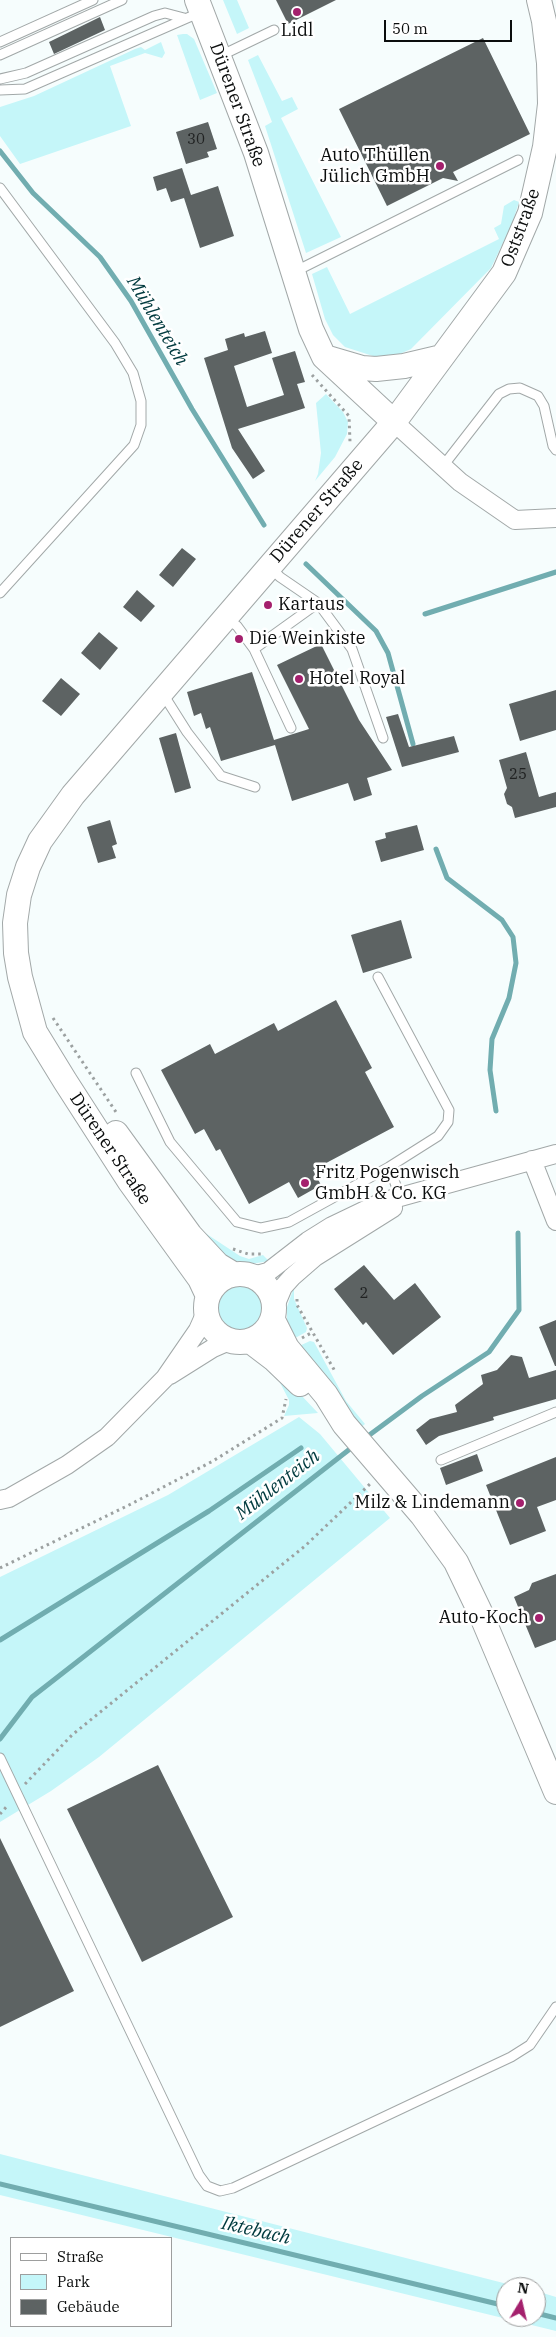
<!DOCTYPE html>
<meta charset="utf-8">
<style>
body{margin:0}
#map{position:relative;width:556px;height:2337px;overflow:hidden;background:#f6fdfd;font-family:"IBM Plex Serif",serif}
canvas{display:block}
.legend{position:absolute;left:10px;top:2237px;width:162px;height:90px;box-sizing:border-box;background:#fff;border:1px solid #9d9e9e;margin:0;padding:6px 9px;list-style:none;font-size:15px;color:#0b0d0d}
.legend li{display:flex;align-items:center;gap:10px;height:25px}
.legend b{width:25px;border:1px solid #9d9e9e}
.north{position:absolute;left:496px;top:2277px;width:50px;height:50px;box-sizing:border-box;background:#fff;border:1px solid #9d9e9e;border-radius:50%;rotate:9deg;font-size:14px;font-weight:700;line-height:20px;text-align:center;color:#0b0d0d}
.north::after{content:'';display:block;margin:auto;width:18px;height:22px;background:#a4206d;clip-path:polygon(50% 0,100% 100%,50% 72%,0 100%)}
.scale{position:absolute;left:384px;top:20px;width:128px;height:22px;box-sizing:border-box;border:2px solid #0b0d0d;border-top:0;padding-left:6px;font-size:15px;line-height:18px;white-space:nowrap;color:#0b0d0d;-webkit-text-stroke:4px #fff;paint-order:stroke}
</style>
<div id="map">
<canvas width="556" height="2337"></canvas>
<ul class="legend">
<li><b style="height:6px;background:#fff"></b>Straße</li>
<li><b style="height:14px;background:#c5f6f9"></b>Park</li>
<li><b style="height:14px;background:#5d6363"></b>Gebäude</li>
</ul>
<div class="north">N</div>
<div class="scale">50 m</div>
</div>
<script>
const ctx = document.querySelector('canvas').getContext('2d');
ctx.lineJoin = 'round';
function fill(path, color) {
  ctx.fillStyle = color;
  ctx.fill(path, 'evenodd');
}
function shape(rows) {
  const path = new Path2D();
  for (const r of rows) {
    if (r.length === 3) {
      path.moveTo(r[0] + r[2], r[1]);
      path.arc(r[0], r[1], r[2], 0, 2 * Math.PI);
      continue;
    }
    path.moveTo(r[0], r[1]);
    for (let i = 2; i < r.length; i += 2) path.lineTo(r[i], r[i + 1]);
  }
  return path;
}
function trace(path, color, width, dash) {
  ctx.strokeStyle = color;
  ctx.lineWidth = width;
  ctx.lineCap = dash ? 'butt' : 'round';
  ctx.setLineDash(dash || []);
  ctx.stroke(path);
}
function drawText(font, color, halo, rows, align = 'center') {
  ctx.font = font + ' "IBM Plex Serif",serif';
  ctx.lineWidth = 5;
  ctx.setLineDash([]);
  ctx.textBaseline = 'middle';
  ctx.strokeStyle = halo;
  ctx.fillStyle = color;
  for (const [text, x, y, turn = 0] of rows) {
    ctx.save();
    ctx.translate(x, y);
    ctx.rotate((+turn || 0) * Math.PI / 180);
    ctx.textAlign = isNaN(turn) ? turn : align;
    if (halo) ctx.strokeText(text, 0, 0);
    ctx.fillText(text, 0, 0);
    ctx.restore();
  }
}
const green = shape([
 [223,0,237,0,249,28,237,34],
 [183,34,187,34,194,39,217,93,200,100,177,35],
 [161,42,165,53,162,58,145,53,110,66,131,126,20,164,0,136,0,107,34,96,135,49,141,47,145,50],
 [258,55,282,101,292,97,298,109,281,118,341,237,306,253,265,126,272,122,248,60],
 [514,200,519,202,512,224,491,268,411,349,395,356,373,356,345,347,333,335,325,319,312,274,327,267,350,314,499,239,494,228,501,224,504,206],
 [326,394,343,412,348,422,347,434,335,457,315,481,318,474,321,453,316,403],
 [187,1221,240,1256,249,1259,263,1255,269,1261,251,1264,230,1260],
 [241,1308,25],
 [294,1287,294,1299,307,1328,306,1332,297,1337,290,1336,287,1320,287,1307],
 [310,1341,314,1342,346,1401,365,1424,360,1428,297,1347],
 [277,1377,300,1394,318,1413,284,1416,289,1405,289,1400],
 [299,1417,320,1434,390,1518,99,1757,51,1791,0,1822,0,1577,168,1495],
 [0,2154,519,2287,506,2287,506,2317,536,2317,536,2291,556,2297,556,2331,0,2195]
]);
const stream = shape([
 [0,151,33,193,100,257,131,301,192,409,264,525],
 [306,564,376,631,388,653,413,744],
 [425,614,556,572],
 [436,849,447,878,502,920,513,937,516,963,509,998,492,1039,490,1070,496,1111],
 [364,1439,422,1396,489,1352,519,1310,518,1233],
 [0,1640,209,1511,301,1448],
 [0,1739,32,1697,355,1445],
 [0,2184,506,2306],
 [536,2313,556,2318]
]);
const building = shape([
 [276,0,336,0,288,24],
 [100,17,105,30,54,54,49,42],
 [483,38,530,134,453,172,458,181,443,178,387,206,339,109],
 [208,122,217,149,207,152,209,157,186,164,176,132],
 [182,168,191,195,218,186,234,236,200,248,184,198,171,202,166,188,157,191,153,177],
 [265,331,272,353,234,366,247,407,284,395,272,358,295,351,305,382,297,384,305,408,238,429,265,471,253,479,232,448,204,358,228,350,225,339,244,333,245,337],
 [182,548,196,559,173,587,159,575],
 [137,590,155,606,141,622,123,607],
 [99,632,118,648,100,670,81,653],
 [321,644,359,720,392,770,367,778,372,795,354,801,348,783,292,801,275,745,221,761,210,727,206,729,201,713,194,716,187,692,252,672,274,740,309,729,277,665],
 [61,678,80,694,61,716,42,701],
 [556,690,556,730,520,741,509,704],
 [398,714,409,747,454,736,459,752,402,767,386,717],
 [176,733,191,788,175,793,159,738],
 [526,752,539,797,556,792,556,807,515,818,512,807,507,804,504,794,507,788,499,760],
 [110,820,117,844,112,846,116,858,98,863,87,827],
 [417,825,424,850,381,862,375,841,386,838,385,833],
 [401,920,412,958,363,973,351,935],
 [336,1000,372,1068,365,1072,394,1127,313,1170,321,1185,298,1198,289,1182,249,1204,220,1149,216,1151,204,1129,195,1134,161,1070,210,1044,215,1054,274,1023,278,1031],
 [364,1265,394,1300,415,1283,441,1317,393,1355,366,1322,363,1325,334,1289],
 [556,1320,556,1366,555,1366,539,1327],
 [511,1355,522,1357,529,1378,556,1370,556,1399,493,1417,494,1420,439,1436,426,1445,416,1430,430,1419,457,1412,455,1405,483,1384,481,1375,497,1370],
 [477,1454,483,1471,446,1485,440,1468],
 [556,1457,556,1500,537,1507,546,1531,510,1545,486,1485],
 [556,1574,556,1640,535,1648,514,1597,529,1590,532,1583],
 [158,1765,233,1917,142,1962,67,1809],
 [0,1838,74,1991,0,2027]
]);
const path = shape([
 [312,375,349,416,350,442],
 [53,1018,118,1115],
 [233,1249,248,1254,263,1254],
 [297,1299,297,1305,336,1373],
 [302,1338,313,1332],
 [0,1568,131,1504,213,1461,282,1418,286,1399],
 [25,1784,72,1735,305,1546,370,1484],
 [0,1814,8,1805]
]);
const lane = shape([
 [0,42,93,0],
 [0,55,122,0],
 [220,56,274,30],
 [0,79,26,73,154,16,165,13,184,18],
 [0,90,25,89,201,12],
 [0,188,115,343,133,373,141,401,141,425,134,445,0,593],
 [294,272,518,160],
 [443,466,499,394,509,389,520,388,538,396,544,406,553,446,556,450],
 [271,568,280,577,318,603,352,649,383,738],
 [227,619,237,626,254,649],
 [163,694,187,732,221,776,255,787],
 [291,728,254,649,318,603],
 [378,977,449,1110,448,1122,438,1136,389,1167,400,1196],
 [136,1073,170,1142,237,1222,261,1228,289,1222,389,1167],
 [441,1460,556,1412],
 [0,1758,199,2175,207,2186,220,2191,233,2188,511,2057,530,2045,556,2007]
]);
const street = shape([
 [394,422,460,482,515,520,556,518],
 [532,1160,556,1221],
 [253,1276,268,1272,308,1241,332,1226,382,1202,556,1154],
 [275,1306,283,1287,292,1277,315,1257,393,1208],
 [170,1375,213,1348,229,1341],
 [0,1500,9,1498,67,1465,107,1437,165,1378,198,1330,206,1312]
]);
const secondary = shape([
 [197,0,256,153,311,329,324,357,394,422],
 [328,358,362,368,376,369,404,366,442,357],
 [116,1133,190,1235,218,1265,233,1274],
 [240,1308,34],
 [208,1296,200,1279,130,1182,65,1081,35,1032,20,977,16,953,15,923,19,895,28,867,40,841,73,795,394,422,504,273,530,213,545,147,550,104,549,63,544,21,539,0],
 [273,1320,287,1348,326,1395,344,1424,422,1515,456,1562,480,1612,556,1792],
 [250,1341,275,1360,300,1384]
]);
const markers = [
 [297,12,5,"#a4206d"],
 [440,166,5,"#a4206d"],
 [268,605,5,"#a4206d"],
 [239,639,5,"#a4206d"],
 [299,679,5,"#a4206d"],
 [305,1183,5,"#a4206d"],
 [520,1503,5,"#a4206d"],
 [539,1618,5,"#a4206d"]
];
const numberNames = [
 ["30",196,140],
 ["25",518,775],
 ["2",364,1294]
];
const poiNames = [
 ["Lidl",297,31,"center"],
 ["Auto Thüllen",430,156,"right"],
 ["Jülich GmbH",430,177,"right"],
 ["Kartaus",278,605],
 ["Die Weinkiste",249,639],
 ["Hotel Royal",309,679],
 ["Fritz Pogenwisch",315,1173],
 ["GmbH & Co. KG",315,1194],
 ["Milz & Lindemann",510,1503,"right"],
 ["Auto-Koch",529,1618,"right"]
];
const streetNames = [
 ["Dürener Straße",237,105,70],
 ["Oststraße",521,228,-70],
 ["Dürener Straße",317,511,-49],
 ["Dürener Straße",110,1149,56]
];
const waterNames = [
 ["Mühlenteich",157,321,59],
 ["Mühlenteich",278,1485,-38],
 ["Iktebach",256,2231,13]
];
fill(green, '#c5f6f9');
trace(stream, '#71adb0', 5);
fill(building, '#5d6363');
trace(lane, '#a2a8a8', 11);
trace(street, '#a2a8a8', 20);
trace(secondary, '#a2a8a8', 26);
trace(path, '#9ca1a1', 3, [2.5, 4]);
trace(lane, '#fff', 9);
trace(street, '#fff', 18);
trace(secondary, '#fff', 24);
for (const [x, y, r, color] of markers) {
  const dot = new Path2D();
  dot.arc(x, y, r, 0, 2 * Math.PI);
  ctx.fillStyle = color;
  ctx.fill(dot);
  trace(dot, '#fff', 2);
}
drawText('15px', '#202222', null, numberNames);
drawText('18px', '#0b0d0d', '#fff', poiNames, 'left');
drawText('18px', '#0b0d0d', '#fff', streetNames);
drawText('italic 19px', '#003a3e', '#fff', waterNames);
</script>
